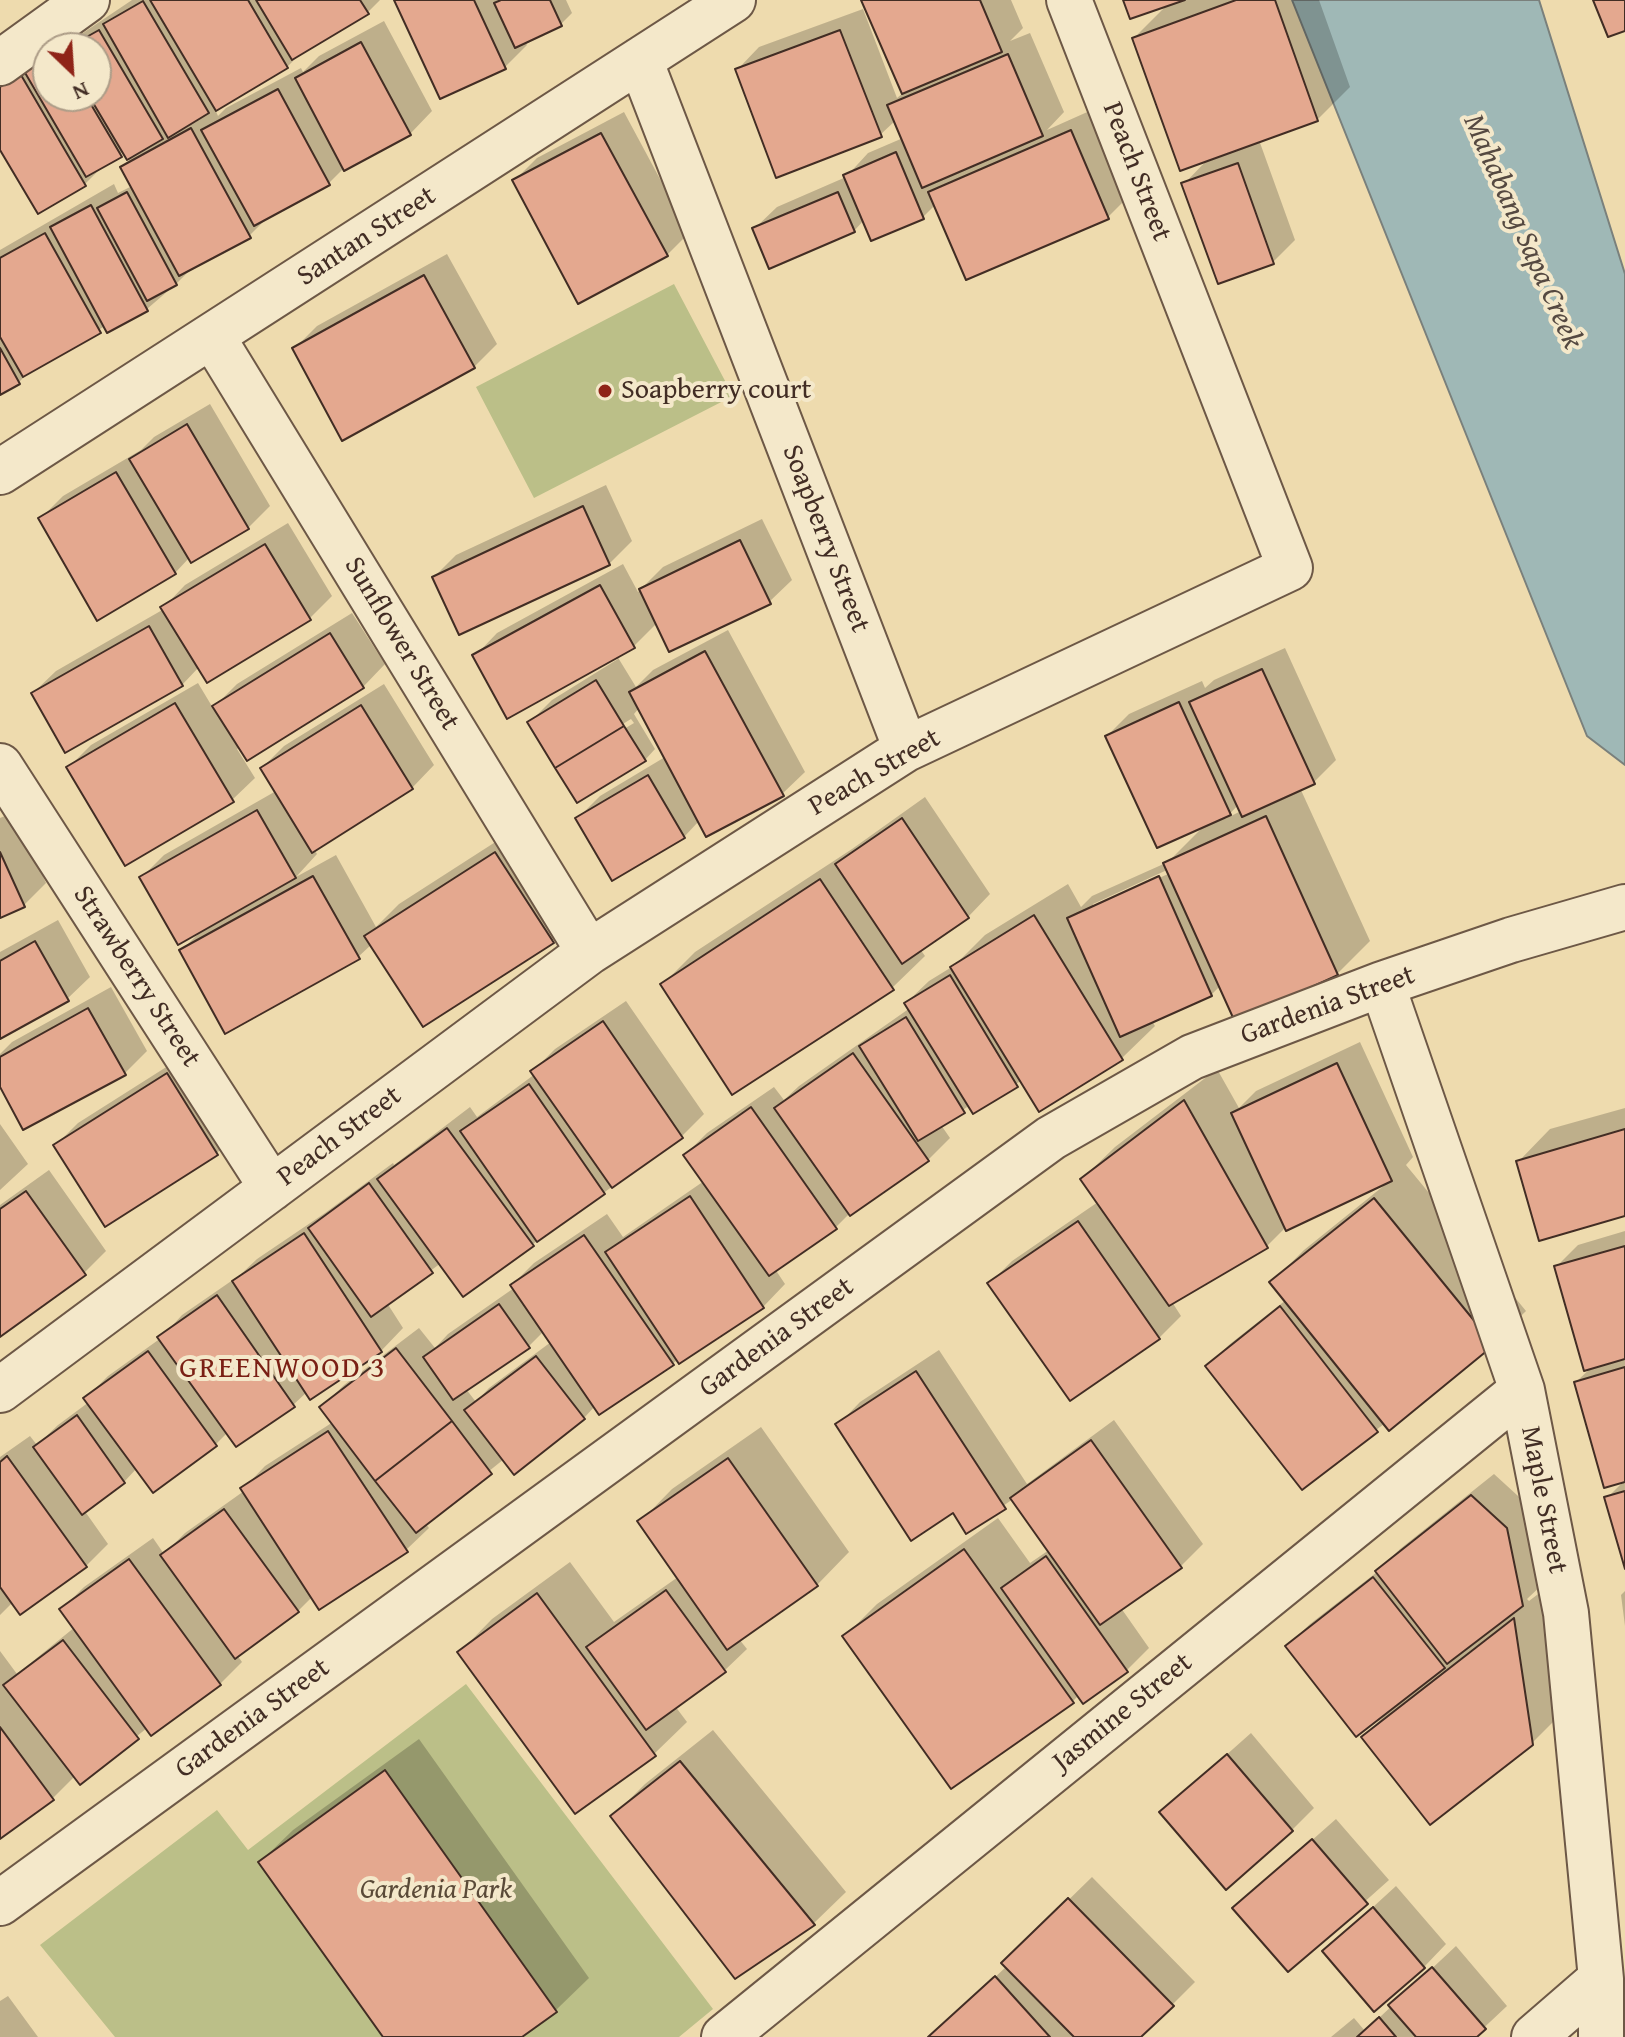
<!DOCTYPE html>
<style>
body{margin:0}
#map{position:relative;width:1625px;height:2037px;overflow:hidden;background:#eedbae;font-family:"Gentium Book Plus",serif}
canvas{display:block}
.north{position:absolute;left:32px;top:32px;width:80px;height:80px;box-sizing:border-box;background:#f4e8ca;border:2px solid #ad9d88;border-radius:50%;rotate:155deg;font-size:22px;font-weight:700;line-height:32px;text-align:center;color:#422d24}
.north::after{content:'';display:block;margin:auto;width:28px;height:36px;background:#8f2418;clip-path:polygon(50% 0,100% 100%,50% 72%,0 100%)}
</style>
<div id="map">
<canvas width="1625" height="2037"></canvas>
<div class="north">N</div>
</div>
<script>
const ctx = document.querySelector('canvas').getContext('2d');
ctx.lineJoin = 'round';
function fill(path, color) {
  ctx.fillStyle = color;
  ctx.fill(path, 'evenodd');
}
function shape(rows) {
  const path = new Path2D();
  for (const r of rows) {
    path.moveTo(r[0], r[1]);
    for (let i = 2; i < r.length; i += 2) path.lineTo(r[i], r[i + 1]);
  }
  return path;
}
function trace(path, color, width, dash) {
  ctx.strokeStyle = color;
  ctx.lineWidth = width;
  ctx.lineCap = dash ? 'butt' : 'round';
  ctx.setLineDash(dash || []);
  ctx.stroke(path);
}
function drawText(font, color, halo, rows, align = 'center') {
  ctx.font = font + ' "Gentium Book Plus",serif';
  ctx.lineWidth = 8;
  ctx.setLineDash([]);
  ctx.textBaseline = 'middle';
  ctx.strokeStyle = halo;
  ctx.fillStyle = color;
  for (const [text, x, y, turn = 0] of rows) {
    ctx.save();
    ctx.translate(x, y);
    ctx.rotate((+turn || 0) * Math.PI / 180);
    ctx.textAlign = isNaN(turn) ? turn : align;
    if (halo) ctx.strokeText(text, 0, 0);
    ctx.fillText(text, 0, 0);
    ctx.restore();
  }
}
const green = shape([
 [674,284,733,396,534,498,476,387],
 [466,1684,713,2009,679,2037,115,2037,40,1945,217,1810,248,1850]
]);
const water = shape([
 [1292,0,1539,0,1625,274,1625,765,1587,736,1292,0]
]);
const shadow = shape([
 [132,0,380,0,367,13,302,52,287,67,215,109,218,116,226,108,301,68,303,72,319,56,384,21,432,111,410,134,345,167,328,184,270,215,249,236,186,271,187,273,176,284,147,309,105,326,31,370,19,382,0,393,0,250,114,184,118,193,132,186,122,167,129,160,124,151,105,164,85,184,39,211,0,146,0,79,48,50,48,96,96,96,96,48,51,48,82,30,83,33],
 [396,0,566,0,572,13,561,24,525,41,527,45,505,67],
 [863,0,1011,0,1023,28,1010,41,1030,33,1064,112,1047,130,1094,109,1130,195,1107,218,935,205,923,217,864,220,854,231,754,229,777,207,846,177,868,153,903,138,896,120,880,135,737,70,759,47,863,9,897,98,903,93],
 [1125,0,1319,0,1350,87,1317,120,1259,140,1295,240,1273,262,1184,184,1209,158,1134,38,1169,3],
 [624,112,689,233,667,255,515,180,537,158],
 [447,254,497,344,474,367,295,348,317,326],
 [210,404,270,506,248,528,190,557,175,573,40,519,63,496,141,450,154,437],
 [606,485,632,541,609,564,434,577,456,555],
 [762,519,792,580,769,602,670,649,657,623,634,646,617,656,636,687,653,670,728,630,805,772,782,794,707,835,699,821,684,837,613,878,578,818,600,796,665,757,639,708,634,714,655,749,645,760,578,801,530,722,552,700,618,659,616,656,508,716,475,656,497,633,623,564,638,592,663,567],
 [631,719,634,723,567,763,567,758],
 [288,523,332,596,310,618,208,680,199,667,182,685,33,693,56,671,164,609,163,608,185,585],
 [352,613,385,664,363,687,237,749,255,778,232,800,69,767,91,745,198,683,213,708,237,684],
 [1285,648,1336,760,1314,782,1300,788,1370,941,1337,974,1221,985,1211,995,1152,1021,1155,1026,1122,1058,1039,1109,1022,1080,974,1112,970,1105,941,1125,950,1138,928,1160,850,1213,836,1227,775,1269,785,1284,763,1307,673,1363,595,1406,584,1418,504,1459,425,1523,429,1528,406,1550,313,1596,298,1611,237,1655,242,1662,220,1684,147,1728,80,1782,75,1776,53,1798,0,1837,0,1651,17,1674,75,1627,62,1609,84,1587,153,1538,164,1554,185,1533,244,1491,243,1489,265,1466,333,1422,321,1408,344,1385,419,1328,435,1348,448,1334,514,1288,512,1285,534,1263,607,1214,623,1237,704,1181,685,1155,707,1133,774,1087,784,1100,799,1086,910,1008,906,1003,929,981,955,965,985,935,1068,884,1081,907,1092,896,1168,862,1204,826,1107,736,1129,714,1202,681,1205,688,1214,680],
 [1238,805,1241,811,1225,819],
 [1167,870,1168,874,1093,908,1093,904],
 [544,1331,551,1342,489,1388,476,1402,466,1389,529,1346],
 [384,684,434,765,412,788,314,849,317,854,296,877,336,855,376,927,399,904,528,821,585,909,552,941,372,944,358,957,181,951,200,932,142,877,164,855,276,791,262,768,284,746],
 [925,797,990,894,968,917,920,949,925,956,892,988,663,984,695,952,852,849],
 [14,812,46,883,24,905,0,916,0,818],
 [58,920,90,977,67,999,0,1036,0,952],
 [111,987,147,1051,125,1073,0,1083,0,1054,12,1042],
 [626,1001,704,1114,682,1136,464,1294,441,1263,387,1303,403,1328,381,1351,307,1392,293,1405,228,1432,216,1444,137,1468,124,1482,84,1510,108,1544,86,1566,13,1602,0,1615,0,1457,30,1436,37,1445,58,1425,89,1402,86,1398,108,1376,161,1338,182,1315,240,1275,257,1259,325,1213,393,1163,394,1165,470,1107,477,1117,535,1074,533,1071,555,1049],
 [1360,1042,1413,1157,1406,1165,1526,1311,1493,1343,1376,1430,1207,1366,1230,1344,1286,1300,1272,1282,1304,1250,1386,1184,1286,1227,1267,1246,1172,1302,1181,1316,1159,1338,990,1283,1012,1261,1098,1202,1082,1179,1115,1147,1217,1069,1239,1108,1256,1091],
 [190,1052,239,1131,217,1153,56,1145,78,1123],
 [1625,1108,1625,1214,1518,1162,1550,1129],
 [0,1124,28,1164,0,1190],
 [49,1170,106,1251,84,1273,0,1334,0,1205],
 [1625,1231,1625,1561,1607,1498,1624,1481,1576,1382,1593,1366,1556,1267,1578,1245],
 [939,1350,1027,1484,1114,1420,1203,1544,1180,1567,1121,1608,1149,1648,1127,1670,1084,1701,1079,1695,1073,1701,845,1636,877,1604,998,1518,1030,1563,1049,1550,1013,1499,967,1531,954,1510,838,1425,860,1402],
 [761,1427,849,1552,817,1585,739,1639,747,1649,724,1671,675,1706,687,1722,654,1754,460,1652,492,1619,570,1562,614,1622,678,1577,640,1522,672,1489],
 [1494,1474,1529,1506,1545,1582,1527,1599,1529,1601,1546,1588,1564,1711,1531,1744,1363,1737,1385,1715,1287,1646,1310,1624,1377,1572,1400,1549],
 [1625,1591,1625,1626,1621,1595],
 [713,1730,846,1892,813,1924,613,1816,645,1784],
 [1251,1733,1314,1808,1292,1830,1162,1812],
 [419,1739,589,1978,556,2010,519,2037,385,2037,260,1862,293,1830],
 [1336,1819,1389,1880,1288,1970,1235,1908],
 [1092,1877,1195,1982,1173,2004,1138,2037,931,2037,1007,1966,1004,1963],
 [1396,1886,1446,1944,1424,1967,1325,1951],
 [1456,1946,1507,2006,1474,2037,1331,2037,1354,2018,1365,2031],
 [8,1996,38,2037,0,2037,0,2001]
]);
const building = shape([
 [150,0,248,0,288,68,216,111,150,0],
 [256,0,360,0,369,14,292,60,256,0],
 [394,0,474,0,506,69,440,99,394,0],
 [501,0,550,0,562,26,515,48,494,3,501,0],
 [861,0,980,0,1002,52,902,94,861,0],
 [1123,0,1185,0,1130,19,1123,0],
 [1236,0,1275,0,1318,121,1180,171,1132,38,1236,0],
 [1593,0,1625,0,1625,31,1608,37,1593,0],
 [143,1,209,113,168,138,103,24,143,1],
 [99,30,163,139,127,160,89,96,96,96,96,48,67,48,99,30],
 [840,30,882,137,776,178,735,69,840,30],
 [361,42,411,135,344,171,295,78,361,42],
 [1008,54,1043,136,922,188,887,105,1008,54],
 [48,57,48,96,86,96,122,157,86,177,24,71,48,57],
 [21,75,86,186,38,214,0,150,0,87,21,75],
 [278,89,330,185,254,226,201,130,278,89],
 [191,128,251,238,179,276,120,167,191,128],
 [1071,130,1109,219,966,280,928,192,1071,130],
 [601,133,668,256,578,304,512,180,601,133],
 [896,152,924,219,871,241,843,175,896,152],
 [1238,163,1274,264,1218,284,1181,183,1238,163],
 [127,192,177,285,147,301,97,208,127,192],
 [838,192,855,232,769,269,752,228,838,192],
 [91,205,148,311,107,333,50,227,91,205],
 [45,233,101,333,23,377,0,337,0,258,45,233],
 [424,275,475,368,342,441,292,348,424,275],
 [0,348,20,384,0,395,0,348],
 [187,424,249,529,191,563,129,459,187,424],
 [116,472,176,574,97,621,38,518,116,472],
 [583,506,610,565,459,635,432,577,583,506],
 [740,540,771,604,669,652,639,589,740,540],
 [265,544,311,620,207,683,160,607,265,544],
 [600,585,635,648,507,719,472,655,600,585],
 [149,626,183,686,65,753,31,693,149,626],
 [330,633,364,688,247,761,212,706,330,633],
 [705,651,784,796,706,837,629,692,705,651],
 [1262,669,1315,784,1242,817,1189,702,1262,669],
 [596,680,624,726,555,768,527,722,596,680],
 [1179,702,1231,815,1157,848,1105,736,1179,702],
 [175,703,234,802,125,866,66,767,175,703],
 [361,705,413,789,312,853,260,768,361,705],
 [624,726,646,761,577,803,555,768,624,726],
 [648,775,685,838,612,881,575,818,648,775],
 [257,810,296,878,178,945,139,877,257,810],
 [1266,816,1338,975,1235,1022,1163,863,1266,816],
 [902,818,969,918,902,964,835,864,902,818],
 [0,852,25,907,0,918,0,852],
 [495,852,554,943,423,1027,364,936,495,852],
 [313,876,360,959,225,1034,179,950,313,876],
 [1159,876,1212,996,1120,1037,1067,918,1159,876],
 [820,879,894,990,732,1095,660,984,820,879],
 [1034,915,1123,1060,1039,1112,950,967,1034,915],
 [35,941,69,1001,0,1039,0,961,35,941],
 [950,975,1018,1087,973,1114,904,1003,950,975],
 [88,1008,126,1075,23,1130,0,1087,0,1057,88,1008],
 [906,1017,965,1113,918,1141,859,1046,906,1017],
 [603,1021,683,1138,612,1188,530,1071,603,1021],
 [853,1053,929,1161,850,1216,774,1108,853,1053],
 [1337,1063,1392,1181,1286,1231,1231,1113,1337,1063],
 [167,1073,218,1155,105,1227,53,1145,167,1073],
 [529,1084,605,1194,537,1242,460,1131,529,1084],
 [1184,1100,1268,1248,1169,1306,1080,1179,1184,1100],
 [751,1107,837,1229,769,1276,683,1155,751,1107],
 [447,1128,534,1246,463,1297,377,1179,447,1128],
 [1625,1129,1625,1216,1539,1241,1516,1161,1625,1129],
 [369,1183,433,1273,371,1317,308,1228,369,1183],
 [26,1191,86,1275,0,1337,0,1209,26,1191],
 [690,1196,764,1308,679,1364,605,1252,690,1196],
 [1374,1198,1494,1345,1389,1431,1269,1282,1374,1198],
 [1078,1221,1160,1339,1070,1401,987,1283,1078,1221],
 [304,1233,382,1352,310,1400,232,1281,304,1233],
 [584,1235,674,1365,599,1415,510,1285,584,1235],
 [1625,1246,1625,1359,1584,1371,1554,1266,1625,1246],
 [217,1295,295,1407,236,1447,157,1337,217,1295],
 [499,1304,530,1348,453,1400,423,1357,499,1304],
 [1280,1306,1378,1432,1302,1490,1205,1366,1280,1306],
 [396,1348,452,1421,375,1481,319,1407,396,1348],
 [148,1351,217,1446,153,1493,83,1398,148,1351],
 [536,1356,585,1419,514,1475,464,1410,536,1356],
 [1625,1367,1625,1482,1604,1488,1574,1382,1625,1367],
 [916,1371,1006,1509,966,1534,953,1513,911,1541,835,1424,916,1371],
 [77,1415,125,1483,82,1515,33,1447,77,1415],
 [452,1421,492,1474,416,1533,375,1481,452,1421],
 [328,1431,408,1552,319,1610,240,1488,328,1431],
 [1091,1440,1182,1568,1100,1625,1010,1498,1091,1440],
 [7,1456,87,1567,20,1615,0,1587,0,1462,7,1456],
 [728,1458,818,1586,727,1650,637,1521,728,1458],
 [1625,1491,1625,1569,1604,1497,1625,1491],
 [1471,1495,1507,1528,1523,1606,1447,1664,1375,1571,1471,1495],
 [224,1509,299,1612,235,1659,160,1555,224,1509],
 [964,1549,1074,1703,951,1789,842,1636,964,1549],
 [1046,1556,1128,1672,1083,1704,1001,1588,1046,1556],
 [129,1559,221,1685,151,1736,59,1609,129,1559],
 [1373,1577,1445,1668,1356,1737,1285,1646,1373,1577],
 [666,1590,726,1672,646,1730,586,1647,666,1590],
 [537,1593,656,1756,575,1814,457,1652,537,1593],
 [1514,1618,1533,1745,1430,1825,1361,1737,1514,1618],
 [63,1640,139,1739,80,1785,3,1685,63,1640],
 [0,1727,54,1800,0,1839,0,1727],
 [1227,1754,1293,1831,1226,1890,1159,1812,1227,1754],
 [680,1761,815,1925,735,1979,610,1816,680,1761],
 [385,1770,557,2012,522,2037,383,2037,258,1862,385,1770],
 [1312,1839,1368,1904,1288,1972,1232,1908,1312,1839],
 [1068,1898,1174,2006,1141,2037,1074,2037,1001,1963,1068,1898],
 [1373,1907,1425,1968,1374,2012,1322,1951,1373,1907],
 [1432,1967,1486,2029,1477,2037,1416,2037,1388,2005,1432,1967],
 [995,1976,1050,2037,928,2037,995,1976],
 [1379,2017,1396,2037,1357,2037,1379,2017]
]);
const minor = shape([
 [640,60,906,749],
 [0,63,87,0],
 [212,336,589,952],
 [0,472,733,0],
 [0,766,272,1188],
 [1382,984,1522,1390,1566,1613,1601,1979,1601,2037],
 [0,1390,589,952,906,749,1290,568,1069,0],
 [0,1903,1051,1138,1192,1057,1382,984,1511,940,1625,907],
 [724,2037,1522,1390],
 [1534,2037,1601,1979]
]);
const markers = [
 [605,391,8,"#8f2418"]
];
const streetNames = [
 ["Peach Street",1136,172,69],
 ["Santan Street",367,237,-33],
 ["Soapberry Street",825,539,69],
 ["Sunflower Street",401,644,59],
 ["Peach Street",875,773,-30],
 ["Strawberry Street",136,977,57],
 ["Gardenia Street",1328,1006,-20],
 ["Peach Street",340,1137,-37],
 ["Gardenia Street",777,1338,-36],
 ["Maple Street",1543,1500,79],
 ["Jasmine Street",1123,1713,-39],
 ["Gardenia Street",253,1719,-36]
];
const poiNames = [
 ["Soapberry court",621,391]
];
const parkNames = [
 ["Gardenia Park",436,1891]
];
const waterNames = [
 ["Mahabang Sapa Creek",1522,232,66]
];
const neighbourhoodNames = [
 ["GREENWOOD 3",283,1369]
];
fill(green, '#bbbf88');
fill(water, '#9fb8b6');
trace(water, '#7a807c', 2);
fill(shadow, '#0003');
fill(building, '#e4a88f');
trace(building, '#422d24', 2);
trace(minor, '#6d5846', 48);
trace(minor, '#f4e8ca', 44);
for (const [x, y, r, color] of markers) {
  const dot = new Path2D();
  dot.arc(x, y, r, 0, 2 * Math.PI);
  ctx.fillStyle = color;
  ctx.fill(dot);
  trace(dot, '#f4e8ca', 3);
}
drawText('28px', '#422d24', '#f4e8ca', streetNames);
drawText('28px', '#422d24', '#f4e8ca', poiNames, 'left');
drawText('italic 28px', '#5a4a38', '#f4e8ca', parkNames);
drawText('italic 30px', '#554941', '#f4e8ca', waterNames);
ctx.letterSpacing = '2px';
drawText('30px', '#7a1f14', '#f4e8ca', neighbourhoodNames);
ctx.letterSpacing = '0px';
</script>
